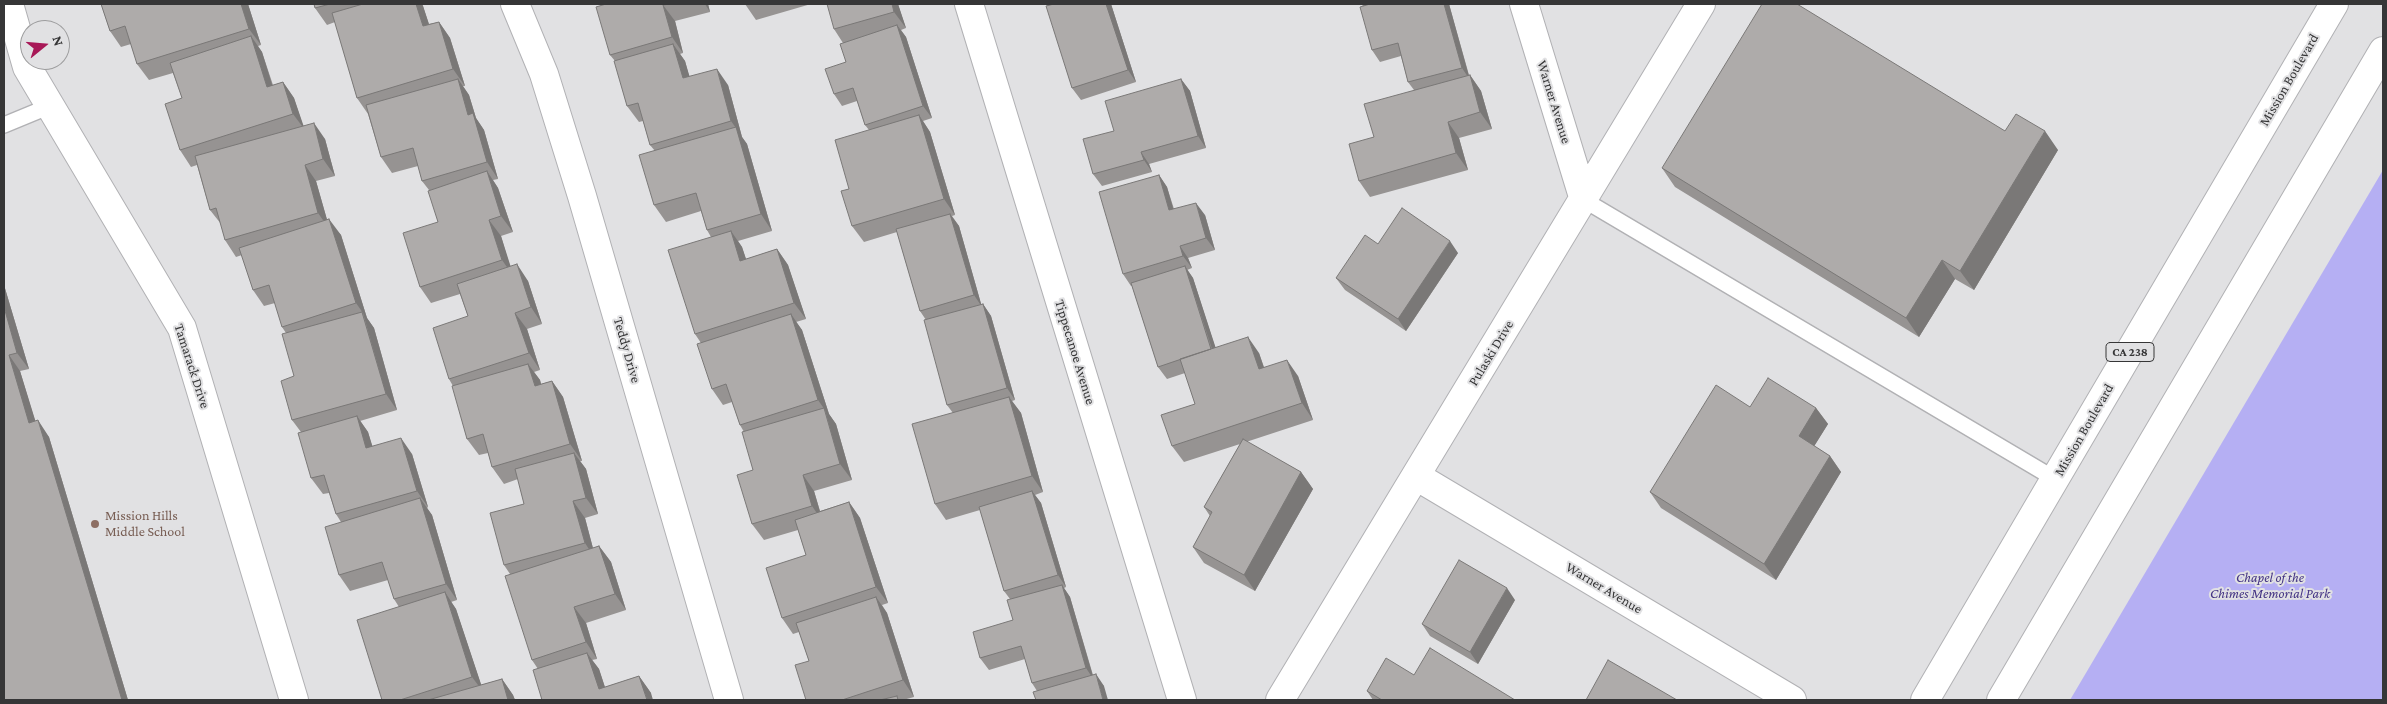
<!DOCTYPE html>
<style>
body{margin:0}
#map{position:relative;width:2387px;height:704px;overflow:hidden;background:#e1e1e3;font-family:"Crimson Pro",serif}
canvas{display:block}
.frame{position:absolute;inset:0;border:5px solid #363637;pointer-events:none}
.north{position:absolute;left:20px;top:20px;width:50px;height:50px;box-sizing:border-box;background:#e1e1e3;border:1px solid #9d9d9e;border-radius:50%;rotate:73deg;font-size:14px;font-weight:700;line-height:20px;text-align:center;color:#363637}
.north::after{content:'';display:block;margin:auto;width:18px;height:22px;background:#a81857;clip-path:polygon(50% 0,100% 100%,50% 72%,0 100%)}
</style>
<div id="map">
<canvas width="2387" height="704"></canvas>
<div class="frame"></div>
<div class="north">N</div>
</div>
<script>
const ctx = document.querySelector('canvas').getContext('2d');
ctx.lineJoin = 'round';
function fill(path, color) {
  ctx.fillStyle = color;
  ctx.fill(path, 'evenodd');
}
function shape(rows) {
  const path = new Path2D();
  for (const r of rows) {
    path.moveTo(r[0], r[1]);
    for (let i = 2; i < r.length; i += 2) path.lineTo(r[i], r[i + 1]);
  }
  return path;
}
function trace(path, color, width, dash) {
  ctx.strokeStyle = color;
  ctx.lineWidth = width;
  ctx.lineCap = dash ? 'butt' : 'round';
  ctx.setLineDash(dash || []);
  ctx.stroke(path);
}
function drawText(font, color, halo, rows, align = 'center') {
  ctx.font = font + ' "Crimson Pro",serif';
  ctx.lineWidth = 4;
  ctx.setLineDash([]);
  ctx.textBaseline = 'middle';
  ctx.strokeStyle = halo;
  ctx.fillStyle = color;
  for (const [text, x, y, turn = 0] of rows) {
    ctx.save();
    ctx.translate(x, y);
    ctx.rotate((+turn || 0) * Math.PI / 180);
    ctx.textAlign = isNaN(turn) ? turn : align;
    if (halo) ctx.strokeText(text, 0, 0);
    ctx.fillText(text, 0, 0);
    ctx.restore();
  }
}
const green = shape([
 [2383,170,2383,700,2070,700]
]);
const service = shape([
 [4,125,50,106],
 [1584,200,2055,479]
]);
const minor = shape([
 [9,4,27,67,182,328,294,700],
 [515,4,544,74,582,196,729,700],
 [969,4,1182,700],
 [1524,4,1584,200],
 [1416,476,1792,700],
 [1280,700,1701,4]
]);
const primary = shape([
 [1925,700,2334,4],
 [2001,700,2383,51]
]);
const wall = shape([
 [101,4,248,4,261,45,258,46,262,52,273,85,283,82,294,98,303,126,325,139,335,176,316,181,327,220,341,235,367,318,374,328,397,410,360,421,368,432,372,446,412,454,428,507,427,508,432,515,457,600,451,602,456,609,481,685,502,679,513,695,515,700,382,700,399,607,394,599,388,580,350,591,339,575,341,522,336,514,329,493,323,494,311,478,301,432,292,420,294,376,286,333,282,327,275,303,264,306,253,290,242,255,236,257,225,240,221,224,210,210,197,165,191,167,180,150,182,98,173,73,149,80,137,64,131,44,121,47,110,31],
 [314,4,422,4,423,6,429,24,439,22,450,38,465,86,463,86,469,95,476,118,484,130,498,179,493,180,498,188,513,232,501,236,510,267,528,281,542,324,527,329,540,370,534,372,540,380,541,384,552,381,563,397,582,461,580,461,586,469,598,514,585,518,593,548,599,546,611,562,626,610,586,623,597,659,592,660,599,669,605,687,639,676,651,693,542,700,538,669,532,660,510,574,504,565,524,504,518,479,504,484,492,467,488,453,479,455,467,439,453,386,449,379,468,316,460,294,431,303,420,287,438,222,429,190,422,181,418,166,392,173,381,157,368,114,357,98,335,22,327,25,315,8],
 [606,4,708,4,710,12,675,21,683,53,680,54,685,61,689,76,728,85,742,137,747,144,772,231,738,241,742,247,746,259,777,249,788,265,806,319,796,322,802,330,829,414,836,424,852,480,814,491,820,511,849,502,860,518,888,603,882,605,887,613,914,697,903,700,806,700,809,661,799,632,793,634,782,618,806,555,798,530,764,540,752,524,753,470,744,432,740,425,732,402,723,405,712,389,701,343,695,334,711,237,707,230,701,211,666,222,654,205,655,151,650,145,643,121,639,122,627,106,615,61,610,55],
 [745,4,811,4,756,20],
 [898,4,906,28,901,30,906,37,932,118,923,121,930,132,955,215,952,216,959,226,981,304,983,304,991,316,1015,400,1012,401,1021,413,1043,492,1035,495,1041,503,1066,587,1064,588,1070,597,1093,675,1104,686,1037,691,1032,683,1025,659,989,670,980,658,1013,620,1010,599,1004,591,980,510,946,520,935,504,953,413,947,405,926,320,920,311,897,232,864,242,852,226,849,189,869,130,865,125,857,101,842,106,834,94,846,62,843,43,834,29],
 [1046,4,1111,4,1136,82,1081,100,1072,88,1048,6],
 [1361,4,1449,4,1469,75,1470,75,1481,91,1492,129,1459,138,1468,170,1370,197,1359,181,1374,137,1414,90,1408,82,1401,56,1380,62,1372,50,1363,6],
 [1181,79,1190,91,1206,148,1149,164,1152,172,1102,186,1093,174,1114,131],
 [2005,131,2058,150,1974,290,1955,279,1919,337,1675,187,1662,168],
 [1159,175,1167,187,1174,209,1205,215,1215,250,1188,258,1192,268,1187,270,1193,278,1215,347,1259,353,1264,367,1298,376,1313,420,1246,442,1301,472,1313,489,1255,591,1204,563,1193,547,1210,516,1204,507,1240,444,1184,462,1172,446,1195,404,1185,373,1167,379,1158,367,1132,286,1131,286,1123,274],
 [1378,244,1458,253,1406,331,1345,290,1336,278],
 [4,285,29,369,20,371,35,421,49,437,128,700,4,700],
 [1750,407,1816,408,1828,424,1814,446,1830,456,1841,472,1776,580,1661,508,1650,492],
 [1515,600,1478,664,1430,636,1422,624],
 [1414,675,1515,700,1373,700,1367,691]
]);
const shadedWall = shape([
 [241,4,248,4,261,45,249,29],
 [416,4,422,4,423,6,435,43,423,26],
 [705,4,708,4,710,12],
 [892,4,898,4,906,28,894,12],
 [1106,4,1111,4,1136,82,1128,70],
 [1444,4,1449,4,1470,80,1462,68],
 [663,5,675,21,683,53,672,37],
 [439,22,450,38,465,86,453,69],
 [897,25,906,37,932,118,923,106],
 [251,36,262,52,278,104,267,87],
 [673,44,685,61,695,95,683,78],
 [717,69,728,85,742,137,747,144,772,231,761,214,736,128,731,121],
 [1470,75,1481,91,1492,129,1480,112],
 [458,79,469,95,476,118,484,130,498,179,487,162,468,115],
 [1181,79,1190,91,1206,148,1198,136],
 [283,82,294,98,305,130,293,114],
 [919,115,930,132,955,215,944,199],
 [1448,122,1459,138,1468,170,1456,153],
 [314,123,325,139,335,176,323,159],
 [2045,131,2058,150,1974,290,1960,271],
 [1141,152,1149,164,1152,172,1144,160],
 [305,165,316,181,330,230,318,213],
 [487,171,498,188,513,232,501,216],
 [1159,175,1167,187,1177,222,1169,210],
 [1196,203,1205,215,1215,250,1206,238],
 [950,214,959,226,982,307,974,295],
 [329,219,341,235,367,318,374,328,397,410,386,394,363,313,356,303],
 [489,220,501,236,514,277,502,260],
 [731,231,742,247,752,277,740,261],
 [1450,241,1458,253,1406,331,1398,319],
 [1180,246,1188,258,1192,268,1183,256],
 [777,249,788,265,806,319,794,303],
 [1942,260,1955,279,1919,337,1906,318],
 [517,264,528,281,542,324,531,307],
 [1185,266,1193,278,1220,361,1212,349],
 [4,285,29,369,17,353,4,307],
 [983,304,991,316,1015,400,1007,388],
 [515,313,527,329,540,370,529,353],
 [791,314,802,330,829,414,836,424,852,480,840,464,825,410,818,400],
 [1248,337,1259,353,1270,386,1259,369],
 [9,355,20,371,41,439,29,423],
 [1287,360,1298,376,1313,420,1302,403],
 [528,364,540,380,546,403,535,386],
 [552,381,563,397,582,461,570,444],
 [1009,397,1021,413,1043,492,1032,476],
 [1816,408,1828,424,1810,453,1799,436],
 [357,416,368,432,378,464,366,448],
 [38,420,49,437,128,700,122,700],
 [401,438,412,454,428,507,417,491],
 [574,453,586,469,598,514,586,498],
 [1830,456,1841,472,1776,580,1764,564],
 [1301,472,1313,489,1255,591,1244,575],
 [803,475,814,491,823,522,812,506],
 [1032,491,1041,503,1066,587,1058,575],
 [420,498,432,515,457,600,446,584],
 [573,501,585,518,596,560,585,543],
 [849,502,860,518,888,603,876,587],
 [599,546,611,562,626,610,615,594],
 [1062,585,1070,597,1094,680,1086,668],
 [1507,588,1515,600,1478,664,1470,652],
 [445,592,456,609,484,693,472,677],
 [876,597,887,613,914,697,903,680],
 [574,607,586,623,597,659,586,642],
 [587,653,599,669,609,700,599,689],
 [1096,674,1104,686,1108,700,1103,700],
 [639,676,651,693,653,700,647,700],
 [502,679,513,695,515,700,508,700]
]);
const building = shape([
 [101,4,241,4,249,29,137,64,125,26,110,31,101,4],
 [314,4,330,4,315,8,314,4],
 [363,4,416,4,423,26,439,22,453,69,357,98,332,13,363,4],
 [606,4,669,4,663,5,672,37,610,55,596,7,606,4],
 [827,4,892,4,894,12,834,29,827,4],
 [1054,4,1106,4,1128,70,1072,88,1046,6,1054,4],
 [1370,4,1444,4,1462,68,1408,82,1398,43,1372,50,1360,7,1370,4],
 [1762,4,1797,4,2005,131,2016,114,2045,131,1960,271,1942,260,1906,318,1662,168,1762,4],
 [897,25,923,106,865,125,853,88,834,94,825,69,846,62,840,44,897,25],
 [251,36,267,87,283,82,293,114,180,150,165,104,182,98,170,63,251,36],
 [673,44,683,78,717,69,731,121,650,145,638,103,627,106,614,61,673,44],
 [1470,75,1480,112,1448,122,1456,153,1359,181,1349,144,1374,137,1364,104,1470,75],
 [458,79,468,115,473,113,487,162,422,181,413,148,381,157,366,105,458,79],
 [1181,79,1198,136,1141,152,1144,160,1093,174,1083,139,1114,131,1105,101,1181,79],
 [919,115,944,199,852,226,841,191,849,189,835,140,919,115],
 [314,123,323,159,305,165,318,213,225,240,216,208,210,210,195,156,314,123],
 [736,127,761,214,707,230,696,193,654,205,639,155,736,127],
 [487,171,501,216,489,220,502,260,420,287,403,233,438,222,428,191,487,171],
 [1159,175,1169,210,1196,203,1206,238,1180,246,1183,256,1123,274,1099,192,1159,175],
 [1402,208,1450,241,1398,319,1336,278,1365,235,1378,244,1402,208],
 [950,214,974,295,920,311,896,229,950,214],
 [329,219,356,303,282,327,269,285,253,290,239,248,329,219],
 [731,231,740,261,777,249,794,303,695,334,668,250,731,231],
 [517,264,531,307,515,313,529,353,449,379,433,328,468,316,457,284,517,264],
 [1185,266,1211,349,1158,367,1131,283,1185,266],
 [983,304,1007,388,947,405,924,320,983,304],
 [4,307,17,353,9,355,29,423,38,420,122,700,4,700,4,307],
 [362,312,386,394,292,420,281,381,294,376,282,334,362,312],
 [791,314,818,400,740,425,726,384,712,389,697,344,791,314],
 [1248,337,1259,369,1287,360,1302,403,1172,446,1161,415,1195,404,1180,359,1248,337],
 [528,364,535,386,552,381,570,444,492,467,483,434,467,439,452,386,528,364],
 [1768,378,1816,408,1799,436,1830,456,1764,564,1650,492,1716,385,1750,407,1768,378],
 [1009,397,1032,476,935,504,912,424,1009,397],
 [824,408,840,464,803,475,812,506,752,524,737,475,753,470,742,432,824,408],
 [357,416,366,448,401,438,417,491,336,514,324,475,311,478,298,433,357,416],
 [1243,439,1301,472,1244,575,1193,547,1212,512,1204,507,1243,439],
 [574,453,586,498,573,501,585,543,504,565,490,513,524,504,515,469,574,453],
 [1032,491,1058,575,1004,591,979,507,1032,491],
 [420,498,446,584,394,599,382,562,339,575,325,527,420,498],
 [849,502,876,587,782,618,766,568,806,555,795,520,849,502],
 [599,546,615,594,574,607,586,642,532,660,505,576,599,546],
 [1459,560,1507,588,1470,652,1422,624,1459,560],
 [1062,585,1086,668,1032,683,1021,646,980,658,973,632,1013,620,1007,600,1062,585],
 [445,592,472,677,400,700,382,700,357,620,445,592],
 [876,597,903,680,842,700,806,700,795,665,809,661,796,623,876,597],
 [1430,648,1515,700,1382,700,1367,691,1386,658,1414,675,1430,648],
 [587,653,599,689,639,676,647,700,542,700,533,670,587,653],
 [1608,660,1677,700,1586,700,1608,660],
 [1096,674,1103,700,1036,700,1033,692,1096,674],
 [502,679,508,700,428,700,502,679],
 [897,696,898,700,880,700,897,696]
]);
const markers = [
 [95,524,5,"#8d6e63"]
];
const shields = [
 [2130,352,48]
];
const shieldNames = [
 ["CA 238",2130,352]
];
const streetNames = [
 ["Mission Boulevard",2289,80,-60],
 ["Warner Avenue",1554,102,73],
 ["Teddy Drive",627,350,74],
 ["Tippecanoe Avenue",1075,352,73],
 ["Pulaski Drive",1491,353,-59],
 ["Tamarack Drive",192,366,72],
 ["Mission Boulevard",2084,430,-60],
 ["Warner Avenue",1604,588,31]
];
const educationNames = [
 ["Mission Hills",105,516],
 ["Middle School",105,532]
];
const parkNames = [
 ["Chapel of the",2270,578],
 ["Chimes Memorial Park",2270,594]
];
fill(green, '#b5aff3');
trace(service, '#b1b1b4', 18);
trace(minor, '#b1b1b4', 30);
trace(primary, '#b1b1b4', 30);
trace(service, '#fff', 15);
trace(minor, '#fff', 28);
trace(primary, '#fff', 28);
fill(wall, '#969392');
fill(shadedWall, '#7a7877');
fill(building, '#aeabaa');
trace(building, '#7a7877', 1);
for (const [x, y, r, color] of markers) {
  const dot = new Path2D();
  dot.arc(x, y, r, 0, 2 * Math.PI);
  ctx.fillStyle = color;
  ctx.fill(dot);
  trace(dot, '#e1e1e3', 2);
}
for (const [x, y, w] of shields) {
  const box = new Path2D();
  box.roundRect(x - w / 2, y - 9.5, w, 19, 4);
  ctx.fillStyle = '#e1e1e3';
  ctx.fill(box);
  trace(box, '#363637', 1);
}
drawText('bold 12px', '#363637', null, shieldNames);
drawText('14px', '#363637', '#e1e1e3', streetNames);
drawText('14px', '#785e54', '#e1e1e3', educationNames, 'left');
drawText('italic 14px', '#433384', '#e1e1e3', parkNames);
</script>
